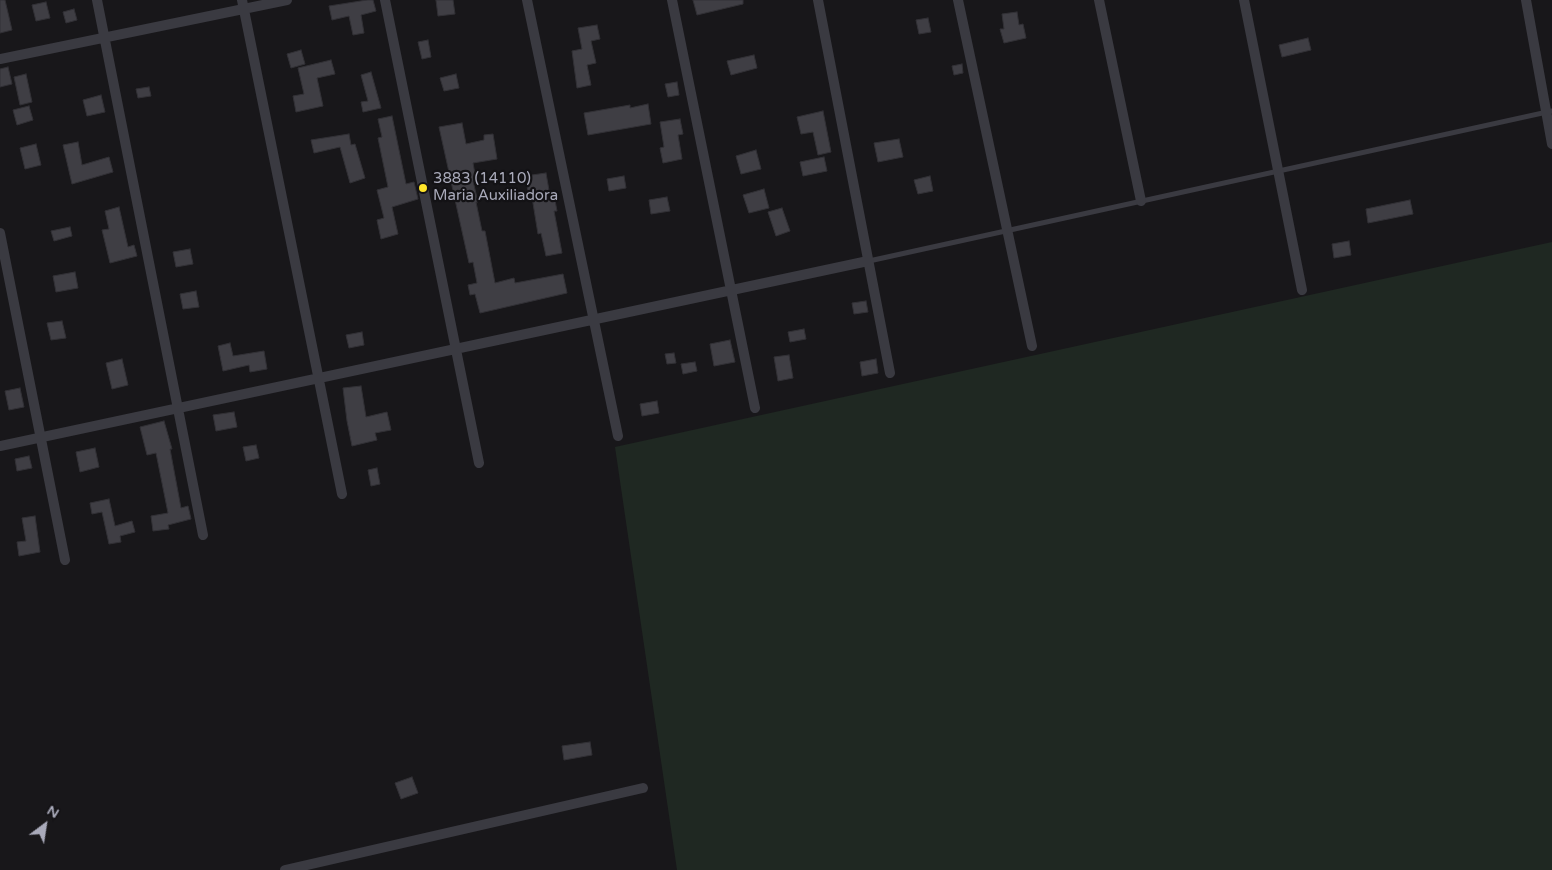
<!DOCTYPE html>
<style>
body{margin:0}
#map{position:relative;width:1552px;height:870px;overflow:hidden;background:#18171a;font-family:"Varela Round",sans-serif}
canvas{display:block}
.north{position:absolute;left:20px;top:800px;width:50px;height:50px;-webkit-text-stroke:4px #131215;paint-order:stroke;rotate:31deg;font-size:14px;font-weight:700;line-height:20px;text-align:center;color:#a9aaba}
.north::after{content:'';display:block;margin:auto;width:18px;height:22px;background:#a9aaba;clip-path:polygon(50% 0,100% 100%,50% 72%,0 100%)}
</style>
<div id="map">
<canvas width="1552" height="870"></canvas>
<div class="north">N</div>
</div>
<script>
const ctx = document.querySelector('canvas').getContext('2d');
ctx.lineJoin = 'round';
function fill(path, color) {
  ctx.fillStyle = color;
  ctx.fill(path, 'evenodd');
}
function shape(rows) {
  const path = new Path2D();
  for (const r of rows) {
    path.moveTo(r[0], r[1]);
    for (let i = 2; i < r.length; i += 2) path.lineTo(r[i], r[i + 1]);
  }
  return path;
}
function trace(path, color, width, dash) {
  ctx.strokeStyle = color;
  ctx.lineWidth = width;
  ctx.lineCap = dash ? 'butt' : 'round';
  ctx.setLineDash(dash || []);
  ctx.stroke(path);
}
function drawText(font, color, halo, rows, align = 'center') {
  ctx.font = font + ' "Varela Round",sans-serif';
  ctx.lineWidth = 4.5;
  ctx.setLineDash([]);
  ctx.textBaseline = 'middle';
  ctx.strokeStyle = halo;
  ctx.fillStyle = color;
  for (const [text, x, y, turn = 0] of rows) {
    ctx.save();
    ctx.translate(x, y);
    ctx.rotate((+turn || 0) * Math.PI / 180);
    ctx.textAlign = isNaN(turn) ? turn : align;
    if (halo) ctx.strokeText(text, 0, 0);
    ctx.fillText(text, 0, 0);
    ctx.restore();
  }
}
const green = shape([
 [1552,242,1552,870,677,870,615,447]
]);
const building = shape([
 [0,0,5,0,12,30,0,33,0,0],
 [367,0,373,0,376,11,361,15,364,33,353,35,349,16,332,20,329,6,367,0],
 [436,0,453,0,455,14,438,16,436,0],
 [693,0,743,0,743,4,697,15,693,0],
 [46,2,50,18,36,21,32,5,46,2],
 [74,9,77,20,66,23,63,12,74,9],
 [1017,12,1019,25,1023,24,1026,38,1004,43,1000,29,1004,29,1002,14,1017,12],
 [928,18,931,32,919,34,916,20,928,18],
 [597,25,600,39,591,41,596,63,587,65,591,85,577,88,572,51,582,49,578,28,597,25],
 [1308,38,1311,50,1282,57,1279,45,1308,38],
 [428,40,431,57,422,59,418,42,428,40],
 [301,50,305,64,291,68,287,54,301,50],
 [754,55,757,68,731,75,727,61,754,55],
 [331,60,335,74,317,78,323,106,296,112,293,96,304,94,298,68,331,60],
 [962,64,963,73,954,75,952,66,962,64],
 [8,67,12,84,0,87,0,69,8,67],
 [371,72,381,108,363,112,361,102,368,101,361,75,371,72],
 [26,74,32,102,20,105,14,77,26,74],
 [456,74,459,88,444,91,440,78,456,74],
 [677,82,679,95,668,97,665,84,677,82],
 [149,87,151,96,138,98,136,89,149,87],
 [101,95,105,112,87,116,83,100,101,95],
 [648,104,651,124,588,135,584,113,630,105,630,108,648,104],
 [29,106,33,120,17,125,13,110,29,106],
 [823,111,831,152,818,155,813,132,801,134,797,117,823,111],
 [392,116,406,184,414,182,418,199,392,207,398,234,381,239,377,220,384,218,377,190,388,187,378,138,382,137,378,119,392,116],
 [680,119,683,134,678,135,682,159,663,163,660,148,664,147,660,122,680,119],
 [462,123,466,144,484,140,484,135,493,134,497,159,473,163,476,180,473,181,478,202,476,202,482,231,485,231,495,283,514,278,515,283,563,274,567,293,480,313,475,294,470,295,468,285,477,283,473,262,469,263,439,127,462,123],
 [349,134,351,145,355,144,365,178,350,183,340,147,314,153,311,140,349,134],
 [899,139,903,157,878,162,874,143,899,139],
 [78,142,82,165,109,157,113,172,72,184,63,145,78,142],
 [36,144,41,165,25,169,20,148,36,144],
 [756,150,761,169,741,174,736,156,756,150],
 [824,157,827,171,803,176,800,162,824,157],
 [546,173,550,196,554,195,557,211,554,211,562,253,546,256,541,233,538,234,531,191,528,191,525,176,546,173],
 [624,176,626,188,609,191,607,179,624,176],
 [930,176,933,191,918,194,914,180,930,176],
 [764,189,769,208,749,213,743,195,764,189],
 [667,197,670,211,651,214,649,200,667,197],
 [1410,200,1413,214,1368,223,1366,209,1410,200],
 [119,207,128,247,134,245,137,256,110,263,102,230,109,229,105,211,119,207],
 [782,208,790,231,776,236,768,212,782,208],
 [70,227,72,236,54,241,51,231,70,227],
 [1349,241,1351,255,1334,258,1332,244,1349,241],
 [190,249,193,264,176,267,173,252,190,249],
 [75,272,78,288,56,292,53,276,75,272],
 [196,291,199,307,183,309,180,294,196,291],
 [866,301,868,312,854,314,852,303,866,301],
 [62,321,66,338,51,340,47,323,62,321],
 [804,329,806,339,790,342,788,332,804,329],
 [362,332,364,345,349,348,346,335,362,332],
 [730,340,735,362,714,366,710,344,730,340],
 [230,343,233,356,264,351,267,369,250,372,249,365,223,371,218,346,230,343],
 [674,353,676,363,667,364,665,354,674,353],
 [789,355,793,378,778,381,774,357,789,355],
 [122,359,128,385,112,389,106,363,122,359],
 [876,359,878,373,862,376,860,362,876,359],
 [695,362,697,371,683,374,681,364,695,362],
 [361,386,366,417,387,412,391,430,375,433,377,440,352,446,347,421,343,388,361,386],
 [20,388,24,407,9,410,5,391,20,388],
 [657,401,659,413,642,416,640,404,657,401],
 [234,412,237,427,216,431,213,415,234,412],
 [164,421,172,449,170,449,181,508,188,506,191,519,168,525,169,529,153,531,151,516,168,513,156,453,147,455,140,427,164,421],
 [256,445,259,458,246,461,243,447,256,445],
 [95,448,99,467,80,472,76,452,95,448],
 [29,456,32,468,17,471,15,459,29,456],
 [377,468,380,484,371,486,368,470,377,468],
 [109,499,115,526,132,521,135,532,120,536,121,542,109,544,102,512,92,514,90,503,109,499],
 [35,516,40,552,19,556,17,542,26,541,22,518,35,516],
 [590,742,592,755,564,760,562,746,590,742],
 [412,777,418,793,401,799,395,783,412,777]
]);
const lane = shape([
 [869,261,1552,111]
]);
const street = shape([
 [97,0,203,535],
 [242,0,342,494],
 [385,0,479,463],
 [527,0,618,436],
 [672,0,755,408],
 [818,0,890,373],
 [958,0,1032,346],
 [1099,0,1141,201],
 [1244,0,1302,290],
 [1526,0,1552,144],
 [0,59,287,0],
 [0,233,65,560],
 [0,446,868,261],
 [285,870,643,788]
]);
const markers = [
 [423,188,5,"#ffe52a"]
];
const poiNames = [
 ["3883 (14110)",433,179],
 ["Maria Auxiliadora",433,196]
];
fill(green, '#1f2822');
fill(building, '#3f3e44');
trace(building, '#323136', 1);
trace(lane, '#3a3a41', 5);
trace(street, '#3a3a41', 10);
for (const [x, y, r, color] of markers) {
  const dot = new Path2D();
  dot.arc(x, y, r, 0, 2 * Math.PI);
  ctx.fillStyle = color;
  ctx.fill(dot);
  trace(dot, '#131215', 2);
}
drawText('15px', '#a9aaba', '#131215', poiNames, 'left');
</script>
